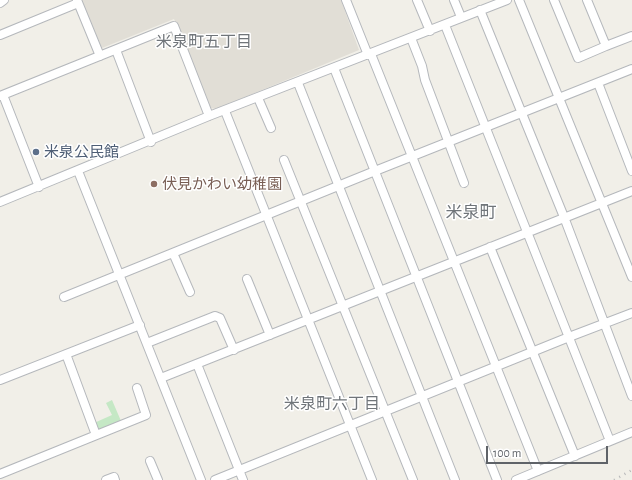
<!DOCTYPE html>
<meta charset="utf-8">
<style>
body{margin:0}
#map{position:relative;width:632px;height:480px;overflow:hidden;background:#f1efe8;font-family:"Alegreya Sans",sans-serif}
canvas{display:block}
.scale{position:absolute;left:486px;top:446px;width:122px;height:18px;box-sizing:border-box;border:2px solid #5f6368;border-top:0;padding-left:5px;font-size:12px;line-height:14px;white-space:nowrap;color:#5f6368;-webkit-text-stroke:3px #fff;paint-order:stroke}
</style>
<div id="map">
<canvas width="632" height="480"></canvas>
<div class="scale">100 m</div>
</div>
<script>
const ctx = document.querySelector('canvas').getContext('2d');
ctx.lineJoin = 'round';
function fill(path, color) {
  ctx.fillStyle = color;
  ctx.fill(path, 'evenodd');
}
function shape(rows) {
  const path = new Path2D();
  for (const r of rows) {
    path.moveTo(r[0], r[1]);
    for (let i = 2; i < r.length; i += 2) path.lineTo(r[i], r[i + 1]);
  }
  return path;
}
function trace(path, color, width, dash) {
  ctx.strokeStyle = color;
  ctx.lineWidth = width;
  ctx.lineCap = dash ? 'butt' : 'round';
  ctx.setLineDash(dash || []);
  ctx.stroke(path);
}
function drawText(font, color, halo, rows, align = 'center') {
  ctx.font = font + ' "Alegreya Sans","Noto Sans JP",sans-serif';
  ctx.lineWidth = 3;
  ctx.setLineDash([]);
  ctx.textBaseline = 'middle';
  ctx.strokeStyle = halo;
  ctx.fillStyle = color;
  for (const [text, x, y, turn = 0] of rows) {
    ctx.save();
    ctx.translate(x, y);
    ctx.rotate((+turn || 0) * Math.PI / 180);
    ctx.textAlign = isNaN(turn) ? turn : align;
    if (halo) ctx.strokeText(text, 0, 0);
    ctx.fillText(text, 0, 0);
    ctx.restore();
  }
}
const education = shape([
 [81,0,341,0,359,50,216,109,211,108,174,19,102,48]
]);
const green = shape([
 [112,400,121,421,100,430,96,429,94,423,112,415,106,403]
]);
const minor = shape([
 [77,0,100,56],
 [346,0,368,55],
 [417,0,430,31],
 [454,0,461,17],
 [519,0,632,277],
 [554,0,578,58,606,46,587,0],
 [0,3,4,0],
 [480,10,564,217,632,396],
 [445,25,610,441],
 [0,35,78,3],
 [411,38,422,66,425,80,464,183],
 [606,46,632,36],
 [116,50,151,142],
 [371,54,538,471],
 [334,68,497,480],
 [298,83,455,480],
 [598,83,632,171],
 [3,95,39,187],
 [0,96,174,26,209,116],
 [258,98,271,128],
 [225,111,372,480],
 [284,160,413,480],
 [78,171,201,480],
 [0,202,209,116,507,0],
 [490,247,575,456],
 [173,253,190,292],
 [247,279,270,335],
 [64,297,375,171,632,69],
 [147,343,215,316,220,318,234,350],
 [66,354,96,435],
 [197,364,243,480],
 [161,378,632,191],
 [0,380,140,325],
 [150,461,158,480],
 [0,474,146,415,137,388],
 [106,480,114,477,115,480],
 [215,480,569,337,632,313],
 [516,480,632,432]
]);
const rail = shape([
 [614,480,632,470]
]);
const markers = [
 [36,152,4,"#5c6f8a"],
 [154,184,4,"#8d6e63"]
];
const serviceNames = [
 ["米泉公民館",44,152]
];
const educationNames = [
 ["伏見かわい幼稚園",162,184]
];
const neighbourhoodNames = [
 ["米泉町五丁目",204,42],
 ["米泉町六丁目",332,404]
];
const quarterNames = [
 ["米泉町",471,213]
];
fill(education, '#e1ded6');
fill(green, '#c5e8c5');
trace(minor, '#b5b8bc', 10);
trace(minor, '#fff', 8);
trace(rail, '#b6b7b8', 2.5, [1, 5]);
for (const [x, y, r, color] of markers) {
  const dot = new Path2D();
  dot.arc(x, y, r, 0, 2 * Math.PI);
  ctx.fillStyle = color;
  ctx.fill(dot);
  trace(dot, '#fff', 1.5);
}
drawText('15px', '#4e5e75', '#fff', serviceNames, 'left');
drawText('15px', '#785e54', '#fff', educationNames, 'left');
drawText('16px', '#70757a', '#fff', neighbourhoodNames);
drawText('17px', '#70757a', '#fff', quarterNames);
</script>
